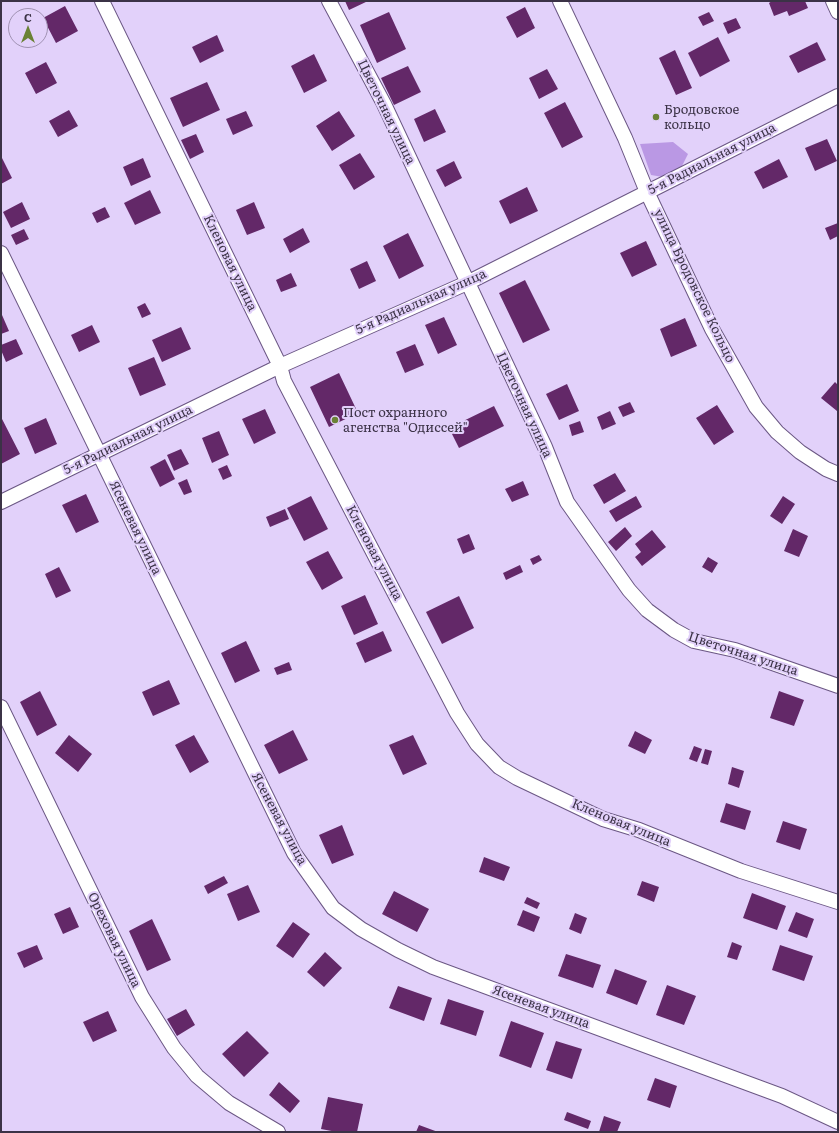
<!DOCTYPE html>
<meta charset="utf-8">
<style>
body{margin:0}
#map{position:relative;width:839px;height:1133px;overflow:hidden;background:#e2d1fa;font-family:Literata,serif}
canvas{display:block}
.frame{position:absolute;inset:0;border:2px solid #3b3246;pointer-events:none}
.north{position:absolute;left:8px;top:8px;width:40px;height:40px;box-sizing:border-box;background:#e2d1fa;border:1px solid #9f91b2;border-radius:50%;rotate:0deg;font-size:11px;font-weight:700;line-height:16px;text-align:center;color:#3b3246}
.north::after{content:'';display:block;margin:auto;width:14px;height:18px;background:#6a8235;clip-path:polygon(50% 0,100% 100%,50% 72%,0 100%)}
</style>
<div id="map">
<canvas width="839" height="1133"></canvas>
<div class="frame"></div>
<div class="north">С</div>
</div>
<script>
const ctx = document.querySelector('canvas').getContext('2d');
ctx.lineJoin = 'round';
function fill(path, color) {
  ctx.fillStyle = color;
  ctx.fill(path, 'evenodd');
}
function shape(rows) {
  const path = new Path2D();
  for (const r of rows) {
    path.moveTo(r[0], r[1]);
    for (let i = 2; i < r.length; i += 2) path.lineTo(r[i], r[i + 1]);
  }
  return path;
}
function trace(path, color, width, dash) {
  ctx.strokeStyle = color;
  ctx.lineWidth = width;
  ctx.lineCap = dash ? 'butt' : 'round';
  ctx.setLineDash(dash || []);
  ctx.stroke(path);
}
function drawText(font, color, halo, rows, align = 'center') {
  ctx.font = font + ' Literata,serif';
  ctx.lineWidth = 4;
  ctx.setLineDash([]);
  ctx.textBaseline = 'middle';
  ctx.strokeStyle = halo;
  ctx.fillStyle = color;
  for (const [text, x, y, turn = 0] of rows) {
    ctx.save();
    ctx.translate(x, y);
    ctx.rotate((+turn || 0) * Math.PI / 180);
    ctx.textAlign = isNaN(turn) ? turn : align;
    if (halo) ctx.strokeText(text, 0, 0);
    ctx.fillText(text, 0, 0);
    ctx.restore();
  }
}
const green = shape([
 [673,142,688,154,681,168,663,177,651,175,640,144]
]);
const building = shape([
 [345,1,368,1,349,10],
 [772,1,805,1,808,8,789,16,787,11,774,16,769,3],
 [65,6,78,31,56,43,43,18],
 [525,7,535,28,517,38,506,17],
 [389,12,406,49,377,63,360,25],
 [709,12,714,21,703,26,698,17],
 [736,18,741,28,728,34,723,23],
 [217,35,224,51,200,63,192,47],
 [718,37,730,61,700,77,688,53],
 [817,42,826,60,798,73,789,56],
 [675,50,692,88,676,95,659,58],
 [314,54,327,81,304,93,291,66],
 [46,62,57,83,36,94,25,73],
 [408,66,421,92,394,105,381,78],
 [547,69,558,89,539,99,529,78],
 [207,82,220,110,183,127,170,98],
 [565,102,583,137,562,148,544,113],
 [435,109,446,132,424,142,414,119],
 [69,110,78,126,58,137,49,121],
 [246,111,253,126,233,135,226,119],
 [339,111,355,136,332,151,316,126],
 [196,134,204,152,190,159,181,140],
 [827,139,837,161,815,171,805,148],
 [360,153,375,177,354,190,339,165],
 [1,156,12,178,1,184],
 [143,158,151,177,131,186,123,167],
 [779,159,788,177,763,189,754,172],
 [454,161,462,178,445,187,436,170],
 [527,187,538,211,510,224,499,201],
 [150,190,161,213,135,225,124,203],
 [22,202,30,219,11,228,3,212],
 [254,202,265,228,247,235,236,210],
 [105,207,110,217,97,223,92,213],
 [838,223,838,236,830,240,825,228],
 [303,228,310,242,290,253,283,239],
 [24,229,29,239,16,245,11,235],
 [408,233,424,266,399,279,383,246],
 [646,241,657,265,632,277,620,253],
 [367,261,376,281,359,289,350,269],
 [291,273,297,286,281,292,276,280],
 [525,280,550,330,523,343,499,293],
 [145,303,151,314,142,318,137,307],
 [2,315,9,331,1,334,1,316],
 [444,317,457,345,438,354,425,325],
 [685,318,697,346,671,357,660,329],
 [92,325,100,342,79,352,71,335],
 [181,327,191,349,162,362,152,340],
 [16,339,23,354,6,362,1,350,1,345],
 [415,344,424,365,405,373,396,352],
 [154,357,166,385,140,396,128,368],
 [339,373,358,413,329,427,310,387],
 [835,382,838,385,837,411,821,398],
 [567,384,579,411,559,420,546,394],
 [630,402,635,412,623,417,618,407],
 [717,405,734,432,714,445,696,418],
 [494,406,504,426,459,448,449,428],
 [265,409,276,433,254,444,242,419],
 [610,411,616,424,602,430,597,417],
 [1,417,20,454,1,464],
 [46,418,57,444,35,454,24,428],
 [580,421,584,432,572,436,569,425],
 [219,431,229,455,212,463,202,438],
 [181,449,189,464,174,471,167,455],
 [165,459,175,479,160,487,150,467],
 [227,465,232,476,223,480,218,469],
 [615,473,626,491,604,504,593,485],
 [187,479,192,492,184,495,178,483],
 [523,481,529,495,512,502,505,489],
 [86,494,99,522,76,533,62,505],
 [311,496,328,529,304,541,287,508],
 [636,496,642,507,616,522,609,511],
 [783,496,795,504,782,524,770,516],
 [285,509,289,519,270,527,266,517],
 [625,527,632,536,616,551,608,542],
 [793,529,808,536,799,557,784,551],
 [652,530,666,547,642,566,635,557,641,552,635,544],
 [469,534,475,549,463,554,457,539],
 [328,551,343,578,322,590,306,562],
 [539,555,542,560,533,565,530,559],
 [708,557,718,563,712,573,702,567],
 [520,565,523,572,506,580,503,573],
 [59,567,71,591,56,598,45,574],
 [365,595,378,624,354,635,341,606],
 [459,596,474,628,442,644,426,612],
 [383,631,392,651,365,663,356,643],
 [246,641,260,671,235,683,221,653],
 [289,662,292,670,277,675,274,668],
 [169,680,180,704,153,716,142,692],
 [40,691,57,725,37,736,20,702],
 [779,691,804,700,794,726,770,718],
 [293,730,308,760,279,774,264,745],
 [635,731,652,740,645,754,628,746],
 [69,735,92,754,78,772,55,753],
 [194,735,209,762,190,773,175,745],
 [413,735,427,764,403,775,389,745],
 [694,746,702,749,697,762,689,759],
 [705,749,712,751,708,765,701,763],
 [732,767,744,771,739,788,728,784],
 [726,803,751,811,745,830,720,822],
 [783,821,807,829,800,850,776,842],
 [342,825,354,855,332,864,319,835],
 [484,857,510,867,504,881,479,872],
 [224,876,228,883,208,894,204,886],
 [642,881,659,887,654,902,637,895],
 [248,885,260,912,238,921,227,894],
 [394,891,429,909,417,932,382,914],
 [752,893,786,906,777,930,743,918],
 [527,897,540,903,537,909,524,903],
 [70,907,79,927,63,934,54,914],
 [523,910,540,917,534,932,517,925],
 [796,912,814,919,807,938,788,931],
 [575,913,587,918,581,934,569,929],
 [152,919,171,960,147,971,129,931],
 [293,922,310,934,293,958,276,946],
 [732,942,742,946,737,960,727,957],
 [37,945,43,959,24,968,17,953],
 [780,945,813,956,804,981,772,970],
 [325,952,342,968,324,987,307,972],
 [566,954,601,965,593,988,558,976],
 [615,969,647,981,637,1005,606,993],
 [667,985,696,996,684,1025,656,1015],
 [398,986,432,998,424,1021,389,1008],
 [448,999,484,1011,476,1036,440,1024],
 [186,1009,195,1025,177,1036,167,1019],
 [108,1011,117,1031,93,1042,83,1022],
 [511,1021,544,1033,531,1068,499,1056],
 [247,1031,269,1053,244,1077,222,1054],
 [556,1041,582,1049,572,1079,546,1070],
 [655,1078,677,1086,670,1108,647,1100],
 [279,1082,300,1101,290,1113,269,1095],
 [328,1097,363,1104,357,1132,337,1132,321,1129],
 [567,1112,591,1121,588,1129,564,1120],
 [604,1116,621,1122,617,1132,599,1132],
 [419,1125,438,1132,416,1132]
]);
const minor = shape([
 [102,1,280,366,284,381,457,713,477,744,499,767,517,778,603,819,639,830,741,871,838,902],
 [329,1,384,104,545,447,567,502,629,590,647,610,674,630,694,641,735,650,838,686],
 [560,1,625,138,647,192,712,329,756,407,777,432,800,452,826,469,838,474],
 [833,1,838,12],
 [1,253,294,853,333,908,361,929,398,950,433,967,782,1096,838,1122],
 [1,502,280,366,467,283,838,96],
 [1,707,142,997,174,1048,197,1076,229,1103,278,1132]
]);
const markers = [
 [656,117,4,"#6a8235"],
 [335,420,4,"#6a8235"]
];
const poiNames = [
 ["Бродовское",664,110],
 ["кольцо",664,125],
 ["Пост охранного",343,413],
 ["агенства \"Одисcей\"",343,428]
];
const streetNames = [
 ["Цветочная улица",386,112,64],
 ["5-я Радиальная улица",712,159,-27],
 ["Кленовая улица",230,263,64],
 ["улица Бродовское Кольцо",694,286,64],
 ["5-я Радиальная улица",421,302,-24],
 ["Цветочная улица",524,405,65],
 ["5-я Радиальная улица",128,440,-26],
 ["Ясеневая улица",135,528,64],
 ["Кленовая улица",374,553,62],
 ["Цветочная улица",743,654,18],
 ["Ясеневая улица",279,819,62],
 ["Кленовая улица",621,823,22],
 ["Ореховая улица",114,940,64],
 ["Ясеневая улица",541,1007,20]
];
fill(green, '#ba98e4');
fill(building, '#632868');
trace(minor, '#6b5784', 16);
trace(minor, '#fff', 14);
for (const [x, y, r, color] of markers) {
  const dot = new Path2D();
  dot.arc(x, y, r, 0, 2 * Math.PI);
  ctx.fillStyle = color;
  ctx.fill(dot);
  trace(dot, '#e2d1fa', 1.5);
}
drawText('13px', '#3b3246', '#e2d1fa', poiNames, 'left');
drawText('13px', '#3b3246', '#e2d1fa', streetNames);
</script>
